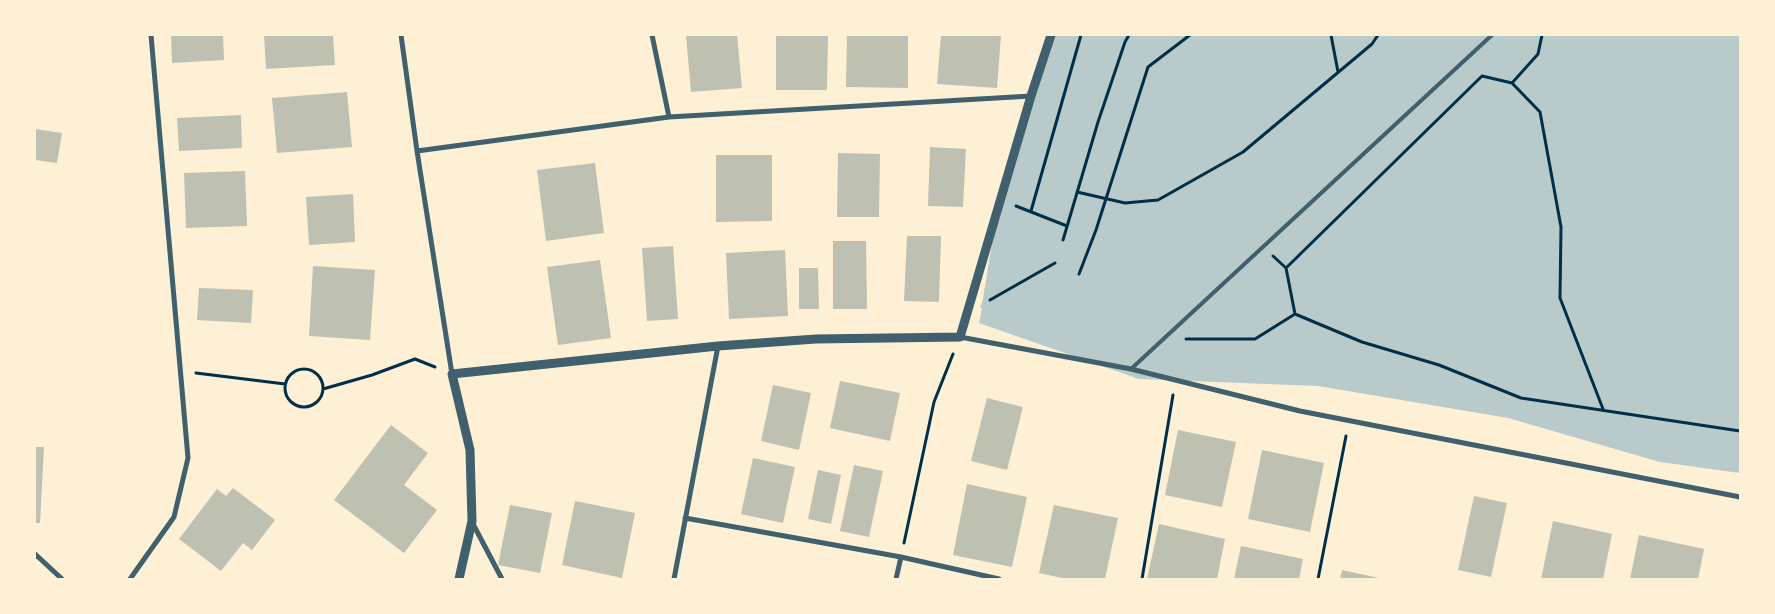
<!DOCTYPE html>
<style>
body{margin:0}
#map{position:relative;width:1775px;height:614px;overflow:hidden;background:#fdf0d5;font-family:"PT Sans",sans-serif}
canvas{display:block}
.frame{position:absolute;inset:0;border:36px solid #fdf0d5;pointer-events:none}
</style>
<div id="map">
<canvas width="1775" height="614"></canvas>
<div class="frame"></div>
</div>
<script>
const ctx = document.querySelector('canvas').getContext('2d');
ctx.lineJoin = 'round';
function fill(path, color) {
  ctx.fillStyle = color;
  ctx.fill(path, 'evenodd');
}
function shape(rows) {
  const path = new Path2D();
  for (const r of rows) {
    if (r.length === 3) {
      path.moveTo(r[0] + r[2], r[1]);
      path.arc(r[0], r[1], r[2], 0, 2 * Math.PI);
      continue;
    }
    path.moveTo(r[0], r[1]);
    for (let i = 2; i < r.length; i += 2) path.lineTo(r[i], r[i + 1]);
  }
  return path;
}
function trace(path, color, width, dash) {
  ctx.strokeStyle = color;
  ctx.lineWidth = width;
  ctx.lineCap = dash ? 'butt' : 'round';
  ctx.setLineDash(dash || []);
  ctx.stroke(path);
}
const green = shape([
 [1054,35,1740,35,1740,473,1660,462,1508,418,1318,386,1139,379,979,323,982,308,980,308,983,299,1002,181]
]);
const building = shape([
 [171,35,223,35,224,60,172,63],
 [264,35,333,35,335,65,266,69],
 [686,35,737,35,742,88,691,92],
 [776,35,828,35,827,90,776,90],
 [847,35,908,35,908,88,846,87],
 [941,35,1001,35,997,88,937,84],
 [347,92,352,147,277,153,272,98],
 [241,115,242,148,179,151,177,118],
 [35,129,62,133,57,163,35,160],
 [930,147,966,149,963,207,928,206],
 [838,153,880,154,879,217,837,217],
 [716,155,772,155,772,221,716,222],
 [595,163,604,233,546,241,537,170],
 [245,171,247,226,186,228,184,173],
 [353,194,355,242,309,245,306,197],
 [907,236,941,236,939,302,904,301],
 [833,241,866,241,867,309,833,309],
 [673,246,678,319,647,321,642,248],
 [785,250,788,316,729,319,726,253],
 [600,260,611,338,558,345,547,267],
 [313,266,375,270,370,340,309,336],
 [799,268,818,268,819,309,799,309],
 [199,288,253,290,251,323,197,320],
 [840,381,900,393,890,441,830,428],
 [773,385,811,393,799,450,761,441],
 [987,398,1023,407,1007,470,971,461],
 [391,425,428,453,404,485,437,510,404,553,334,500],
 [1178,430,1236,442,1222,507,1165,495],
 [35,447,44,447,40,523,35,523],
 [1262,450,1324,463,1310,532,1248,519],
 [753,458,795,467,783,523,741,514],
 [854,465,883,471,869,537,840,531],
 [818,470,841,475,831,524,808,519],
 [967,484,1027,497,1012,567,953,555],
 [233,488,275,520,252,550,243,543,221,571,179,539,217,489,226,496],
 [1474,496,1507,503,1491,577,1458,570],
 [575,501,635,513,622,578,562,565],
 [510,505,552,513,540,573,498,565],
 [1054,505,1118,518,1105,579,1067,579,1039,573],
 [1553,521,1612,534,1603,579,1541,579],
 [1159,524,1225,539,1217,579,1147,579],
 [1639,535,1704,549,1698,579,1630,579],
 [1241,546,1303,559,1299,579,1234,579],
 [1342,570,1379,578,1379,579,1340,579]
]);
const path = shape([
 [1331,35,1338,72],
 [1512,83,1538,54,1542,35],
 [1077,192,1125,203,1158,200,1243,152,1372,44,1378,35],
 [1016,206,1067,226],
 [1031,211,1081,35],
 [1063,240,1098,122,1125,42,1129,35],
 [1273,256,1286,268,1295,314,1362,342,1439,365,1521,398,1740,431],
 [1286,268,1482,76,1512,83,1540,112,1561,227,1560,298,1603,409],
 [1079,274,1096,230,1148,67,1190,35],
 [990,300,1055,263],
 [1186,339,1255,339,1295,314],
 [304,388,19],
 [196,373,285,384],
 [323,389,372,375,415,359,435,367],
 [904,543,934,402,953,354],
 [1142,579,1173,395],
 [1318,579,1346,436]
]);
const service = shape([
 [1131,369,1492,35]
]);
const minor = shape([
 [401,35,417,151,452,374],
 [652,35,669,117],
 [417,151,669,117,1031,96],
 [960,337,1131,369,1300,411,1740,497],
 [685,518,901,557,999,579],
 [472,522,502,579],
 [35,554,62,579],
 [130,579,174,517,188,458,151,35],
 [674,579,718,346],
 [896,579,901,557]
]);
const tertiary = shape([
 [459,579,472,521,470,450,452,374,718,346,816,339,960,337,1031,96,1051,35]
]);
fill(green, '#b9caca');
fill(building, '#bec0b2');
trace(path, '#003049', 3);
trace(service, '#3f606c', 4);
trace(minor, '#3f606c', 5);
trace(tertiary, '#3f606c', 9);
</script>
